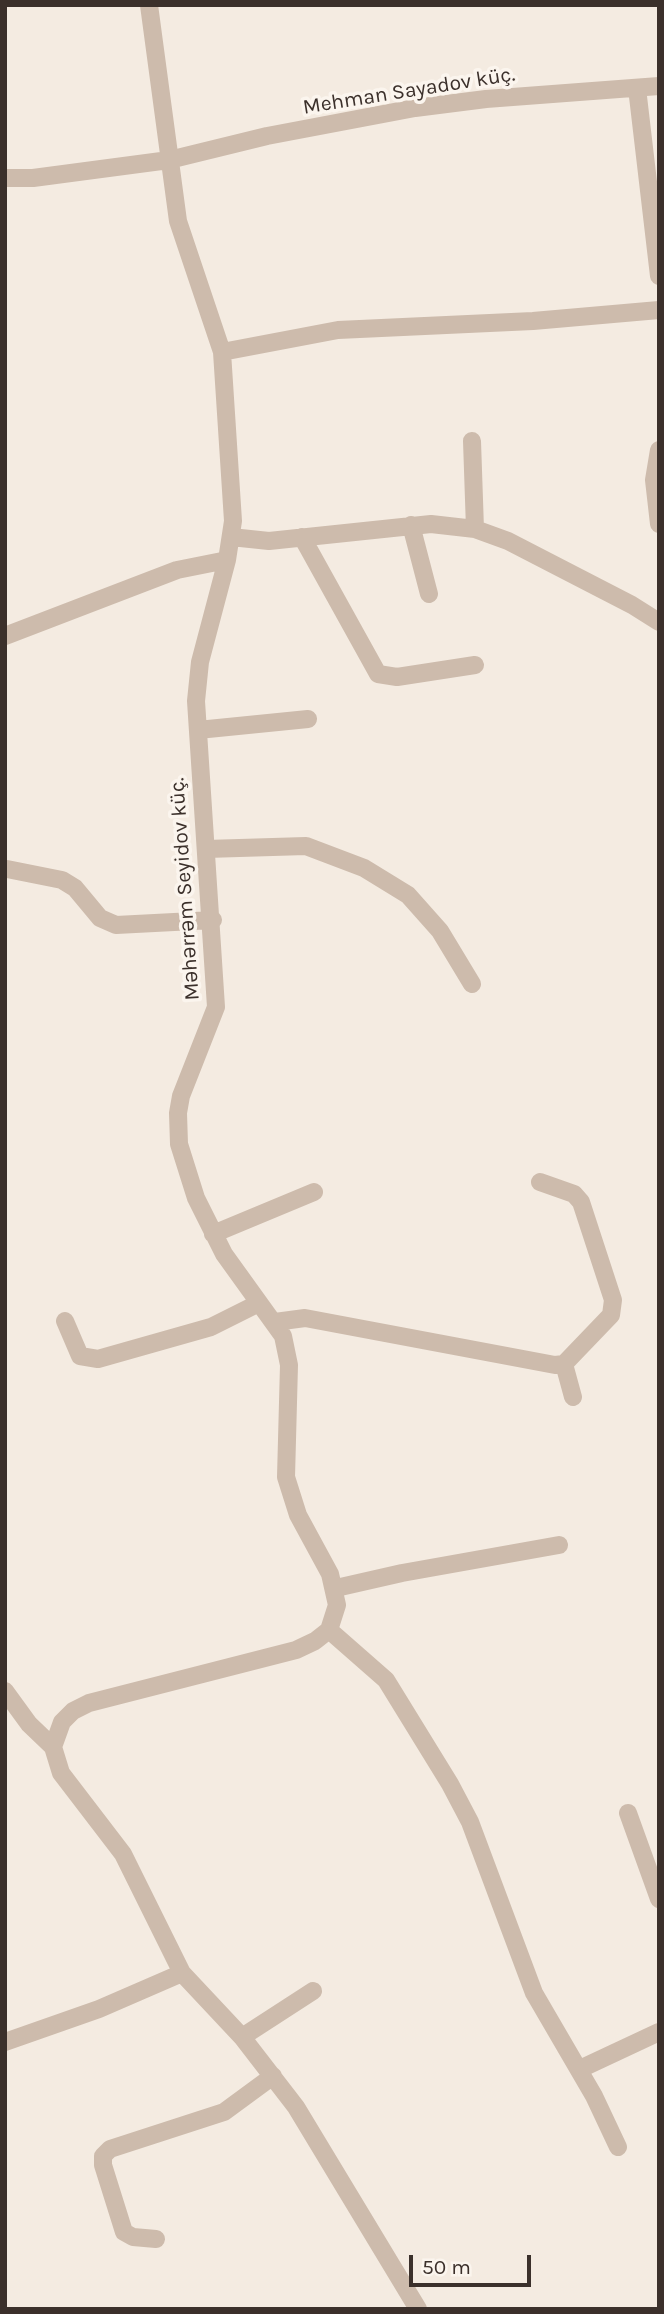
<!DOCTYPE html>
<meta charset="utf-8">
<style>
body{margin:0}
#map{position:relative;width:664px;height:2314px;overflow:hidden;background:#f4ebe1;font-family:Karla,sans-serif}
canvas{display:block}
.frame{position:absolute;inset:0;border:7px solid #3b302b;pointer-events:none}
.scale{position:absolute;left:409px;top:2255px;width:122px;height:32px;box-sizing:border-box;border:4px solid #3b302b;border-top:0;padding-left:9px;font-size:21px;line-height:24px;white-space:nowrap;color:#3b302b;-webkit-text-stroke:5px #fbf5ee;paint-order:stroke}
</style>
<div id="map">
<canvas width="664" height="2314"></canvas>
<div class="frame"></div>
<div class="scale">50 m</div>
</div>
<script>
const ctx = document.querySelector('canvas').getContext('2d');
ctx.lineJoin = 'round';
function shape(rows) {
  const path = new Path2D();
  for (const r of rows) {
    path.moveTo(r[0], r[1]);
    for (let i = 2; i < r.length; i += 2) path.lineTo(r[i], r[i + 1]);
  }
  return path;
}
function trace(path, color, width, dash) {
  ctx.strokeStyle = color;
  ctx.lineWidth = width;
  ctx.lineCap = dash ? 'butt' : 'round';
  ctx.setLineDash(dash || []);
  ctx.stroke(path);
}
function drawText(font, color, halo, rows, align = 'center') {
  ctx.font = font + ' Karla,sans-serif';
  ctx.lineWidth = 7;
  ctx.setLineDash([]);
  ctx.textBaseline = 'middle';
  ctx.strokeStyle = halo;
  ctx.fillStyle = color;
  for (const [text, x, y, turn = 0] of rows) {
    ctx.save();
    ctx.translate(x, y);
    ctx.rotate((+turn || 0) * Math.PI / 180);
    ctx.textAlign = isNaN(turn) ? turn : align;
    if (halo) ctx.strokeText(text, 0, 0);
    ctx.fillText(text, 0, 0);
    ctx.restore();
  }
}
const minor = shape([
 [149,5,178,221,222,352,233,521,227,560,200,662,196,701,216,1007,181,1096,178,1113,179,1144,196,1198,224,1254,283,1336,289,1365,286,1477,298,1515,330,1574,337,1605,329,1630,315,1641,296,1650,89,1703,73,1711,62,1722,53,1747,61,1773,123,1854,182,1973,242,2037,296,2107,418,2309],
 [637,88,659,276],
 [5,178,33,178,169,160,267,136,415,108,486,99,659,86],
 [222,352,338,330,533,321,659,310],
 [472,441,475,529],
 [659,450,654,480,659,524],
 [411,525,429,594],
 [231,537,269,541,431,524,475,529,508,541,632,605,659,622],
 [302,537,378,674,397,677,475,665],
 [5,636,177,570,227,560],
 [198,730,308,719],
 [206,849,306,846,364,868,408,895,440,931,472,984],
 [7,869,62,880,75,888,100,918,116,925,213,920],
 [213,1234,314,1192],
 [65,1321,80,1356,98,1359,211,1327,259,1303],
 [275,1322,305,1318,555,1365,564,1364,611,1315,613,1300,581,1202,574,1194,540,1182],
 [564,1364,573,1397],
 [336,1588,402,1573,559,1545],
 [329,1630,386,1680,450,1784,470,1822,534,1993,594,2096,618,2147],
 [5,1691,29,1724,53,1747],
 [628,1813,659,1899],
 [242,2037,313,1991],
 [5,2042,99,2009,182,1973],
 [580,2069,659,2032],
 [156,2239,133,2237,124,2232,103,2165,103,2156,110,2149,224,2112,273,2076]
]);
const streetNames = [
 ["Mehman Sayadov küç.",409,91,-9],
 ["Məhərrəm Seyidov küç.",185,889,-94]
];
trace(minor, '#cdbbac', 18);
drawText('21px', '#3b302b', '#fbf5ee', streetNames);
</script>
